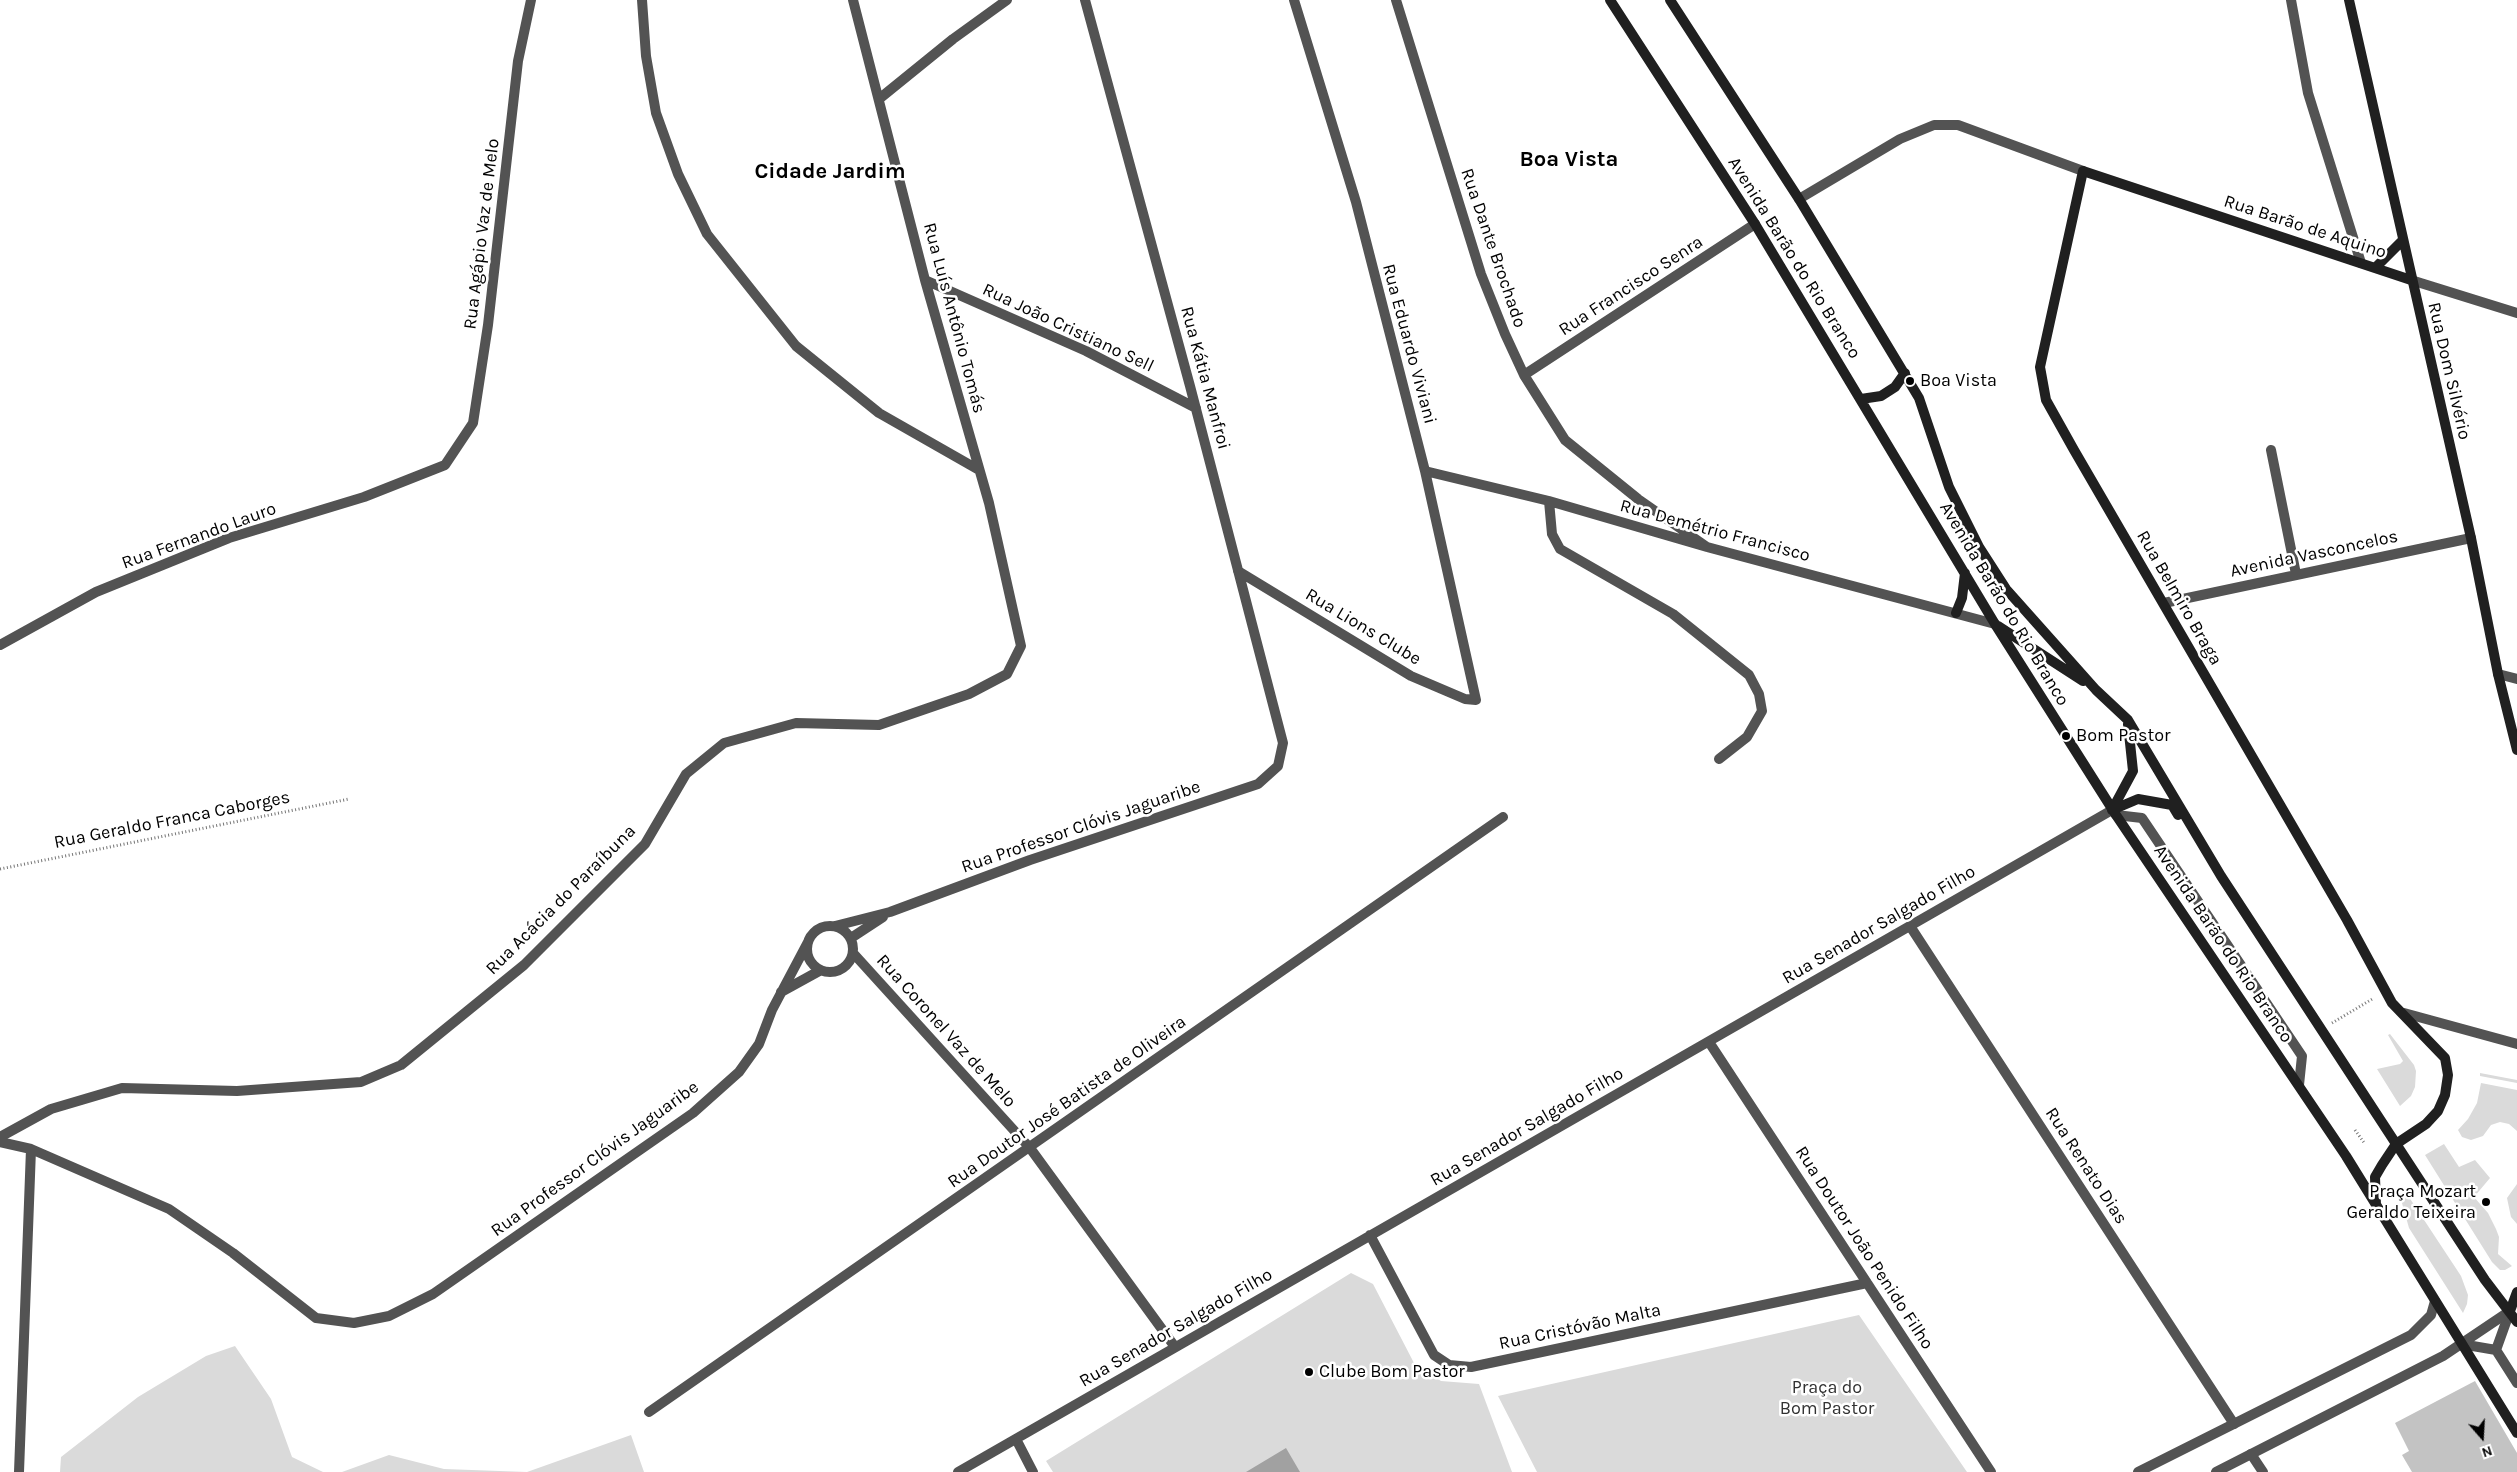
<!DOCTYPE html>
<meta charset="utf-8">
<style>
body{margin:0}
#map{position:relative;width:2517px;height:1472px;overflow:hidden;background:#fff;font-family:Karla,sans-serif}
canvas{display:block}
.north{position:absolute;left:2457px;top:1412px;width:50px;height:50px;-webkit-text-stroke:4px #fff;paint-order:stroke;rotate:161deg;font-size:14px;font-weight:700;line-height:20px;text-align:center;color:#000}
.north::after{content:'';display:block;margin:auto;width:18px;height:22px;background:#000;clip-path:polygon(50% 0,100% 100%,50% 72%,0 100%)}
</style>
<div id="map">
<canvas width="2517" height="1472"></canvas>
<div class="north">N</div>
</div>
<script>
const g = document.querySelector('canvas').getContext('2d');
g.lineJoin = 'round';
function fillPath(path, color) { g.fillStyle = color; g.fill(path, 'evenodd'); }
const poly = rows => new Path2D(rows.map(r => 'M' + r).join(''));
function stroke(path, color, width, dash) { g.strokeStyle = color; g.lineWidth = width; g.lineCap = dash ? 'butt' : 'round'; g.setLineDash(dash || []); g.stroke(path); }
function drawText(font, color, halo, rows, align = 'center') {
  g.font = font + ' Karla,sans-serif'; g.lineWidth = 5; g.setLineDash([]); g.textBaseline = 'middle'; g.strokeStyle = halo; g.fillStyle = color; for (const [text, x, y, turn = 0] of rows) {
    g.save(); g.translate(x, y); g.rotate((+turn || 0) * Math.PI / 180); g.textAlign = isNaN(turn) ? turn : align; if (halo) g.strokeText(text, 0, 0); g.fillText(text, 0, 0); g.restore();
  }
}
const green = poly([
 [2390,1034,2414,1065,2416,1071,2415,1087,2411,1096,2400,1106,2377,1069,2400,1064,2403,1061,2388,1035],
 [2480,1073,2517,1080,2517,1083,2480,1076],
 [2481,1083,2517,1090,2517,1131,2509,1124,2500,1122,2491,1125,2483,1136,2471,1140,2462,1137,2458,1130,2468,1119,2477,1103],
 [2444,1144,2459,1167,2475,1160,2490,1178,2474,1197,2488,1213,2496,1229,2499,1237,2498,1254,2512,1266,2505,1270,2500,1270,2492,1262,2425,1155],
 [2517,1184,2517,1224,2511,1217,2507,1198],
 [2403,1188,2461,1276,2468,1295,2467,1304,2463,1313,2409,1228,2400,1196],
 [1351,1273,1373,1284,1414,1363,1441,1381,1479,1384,1512,1472,1053,1472,1046,1461],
 [1859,1315,1967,1472,1537,1472,1498,1396],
 [235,1346,271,1399,292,1457,323,1472,60,1472,61,1457,138,1397,206,1356],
 [631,1435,644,1472,342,1472,389,1455,444,1469,527,1472]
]);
const water = poly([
 [1286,1448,1300,1472,1246,1472]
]);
const building = poly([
 [2475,1381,2517,1453,2517,1472,2412,1472,2402,1455,2409,1451,2395,1423]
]);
const path = poly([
 [0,869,349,799],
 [2332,1023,2374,998],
 [2355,1130,2365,1144]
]);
const service = poly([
 [2291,0,2308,93,2361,263],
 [2116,815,2142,818,2302,1056,2299,1085],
 [2461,1344,2496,1350,2517,1383],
 [2496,1350,2510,1311]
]);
const minor = poly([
 [642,0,646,56,656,113,678,174,707,234,796,346,879,413,979,470],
 [1396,0,1481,274,1505,334,1524,375,1565,440,1638,499,1707,547],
 [879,99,953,39,1007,0],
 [1799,199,1900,139,1934,125,1958,125,2083,171],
 [925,280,1086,351,1196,408],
 [2411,280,2517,313],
 [1524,375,1755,224],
 [2271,450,2296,574],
 [1425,471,1549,501,1707,547,1995,624],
 [1549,501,1552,534,1560,549,1673,614,1749,675,1759,694,1762,711,1747,737,1719,759],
 [1238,571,1411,676,1465,699,1476,700,1425,471,1356,202,1294,0],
 [2164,603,2471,538],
 [0,645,96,592,229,538,364,497,445,465,473,423,488,325,518,61,531,0],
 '807 949a23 23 0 1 1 46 0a23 23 0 1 1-46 0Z',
 [835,926,890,912,1030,860,1258,784,1278,766,1283,743,1190,386,1085,0],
 [1910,926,2234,1424],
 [851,938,883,917],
 [853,953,1030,1148,1175,1347],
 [781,992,821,970],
 [2404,1013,2517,1044],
 [1709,1042,1991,1472],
 [0,1137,51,1109,122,1088,237,1091,361,1082,401,1065,524,965,645,844,686,774,724,743,796,723,879,725,969,694,1007,674,1021,646,989,503,925,280,853,0],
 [0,1142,31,1149,169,1209,233,1253,316,1318,354,1323,389,1316,433,1294,693,1113,739,1072,759,1044,772,1010,808,942],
 [1370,1235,1434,1355,1449,1365,1471,1367,1867,1283],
 [649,1412,1503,817],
 [1016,1439,1033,1472],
 [2251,1454,2263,1472],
 [19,1472,31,1149],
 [958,1472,2112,810]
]);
const tertiary = poly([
 [2498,674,2517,679],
 [2138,1472,2411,1335,2431,1315,2435,1301],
 [2216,1472,2443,1356,2510,1311]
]);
const secondary = poly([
 [1610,0,1755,224,1995,624,2116,815,2346,1156,2517,1433],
 [1670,0,1799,199,1919,398,1949,487,1979,547,2006,589,2096,690,2128,720,2221,876,2485,1280,2517,1322],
 [2349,0,2471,538,2498,674,2517,750],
 [2375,268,2402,241],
 [1861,399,1881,396,1895,387,1905,373],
 [1956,613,1962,598,1965,573],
 [1998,626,2083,681],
 [2112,810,2138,799,2172,805,2178,815],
 [2112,810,2133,771,2128,724],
 [2376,1205,2375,1177,2382,1165,2396,1144,2426,1124,2438,1111,2445,1095,2448,1075,2445,1058,2392,1003,2347,920,2074,450,2046,400,2040,367,2083,171,2411,280],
 [2510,1311,2517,1292]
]);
const markers = [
 [1910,381,5,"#000"],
 [2066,736,5,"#000"],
 [2486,1202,5,"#000"],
 [1309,1372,5,"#000"]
];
const streetNames = [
 ["Rua Barão de Aquino",2305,227,18],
 ["Rua Agápio Vaz de Melo",482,234,-83],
 ["Rua Dante Brochado",1493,248,71],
 ["Avenida Barão do Rio Branco",1794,258,58],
 ["Rua Francisco Senra",1631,286,-33],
 ["Rua Luís Antônio Tomás",954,318,75],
 ["Rua João Cristiano Sell",1068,328,25],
 ["Rua Eduardo Viviani",1409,344,75],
 ["Rua Dom Silvério",2449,371,77],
 ["Rua Kátia Manfroi",1205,378,75],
 ["Rua Demétrio Francisco",1715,531,15],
 ["Rua Fernando Lauro",199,536,-20],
 ["Avenida Vasconcelos",2314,554,-12],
 ["Rua Belmiro Braga",2179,598,60],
 ["Avenida Barão do Rio Branco",2004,604,59],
 ["Rua Lions Clube",1363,627,31],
 ["Rua Geraldo Franca Caborges",172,820,-11],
 ["Rua Professor Clóvis Jaguaribe",1081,827,-19],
 ["Rua Acácia do Paraíbuna",561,900,-45],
 ["Rua Senador Salgado Filho",1879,925,-30],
 ["Avenida Barão do Rio Branco",2223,944,56],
 ["Rua Coronel Vaz de Melo",946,1031,48],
 ["Rua Doutor José Batista de Oliveira",1067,1102,-35],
 ["Rua Senador Salgado Filho",1527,1127,-30],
 ["Rua Professor Clóvis Jaguaribe",595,1159,-36],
 ["Rua Renato Dias",2086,1166,57],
 ["Rua Doutor João Penido Filho",1864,1248,57],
 ["Rua Cristóvão Malta",1580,1327,-12],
 ["Rua Senador Salgado Filho",1176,1328,-30]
];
const poiNames = [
 ["Boa Vista",1920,381],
 ["Bom Pastor",2076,736],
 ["Praça Mozart",2476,1192,"right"],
 ["Geraldo Teixeira",2476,1213,"right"],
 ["Clube Bom Pastor",1319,1372]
];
const parkNames = [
 ["Praça do",1827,1388],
 ["Bom Pastor",1827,1409]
];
const districtNames = [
 ["Boa Vista",1569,160],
 ["Cidade Jardim",830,172]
];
fillPath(green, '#dadada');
fillPath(water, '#a1a1a1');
fillPath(building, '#c3c3c3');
stroke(path, '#757575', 3, [1, 2.5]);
stroke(service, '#535353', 10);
stroke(minor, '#535353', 10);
stroke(tertiary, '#535353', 10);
stroke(secondary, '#202020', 10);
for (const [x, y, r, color] of markers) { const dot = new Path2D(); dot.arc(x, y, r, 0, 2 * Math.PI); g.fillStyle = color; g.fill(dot); stroke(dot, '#fff', 2); }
drawText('18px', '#000', '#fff', streetNames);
drawText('18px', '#000', '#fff', poiNames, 'left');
drawText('18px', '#313131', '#fff', parkNames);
drawText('bold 22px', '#000', '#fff', districtNames);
</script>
